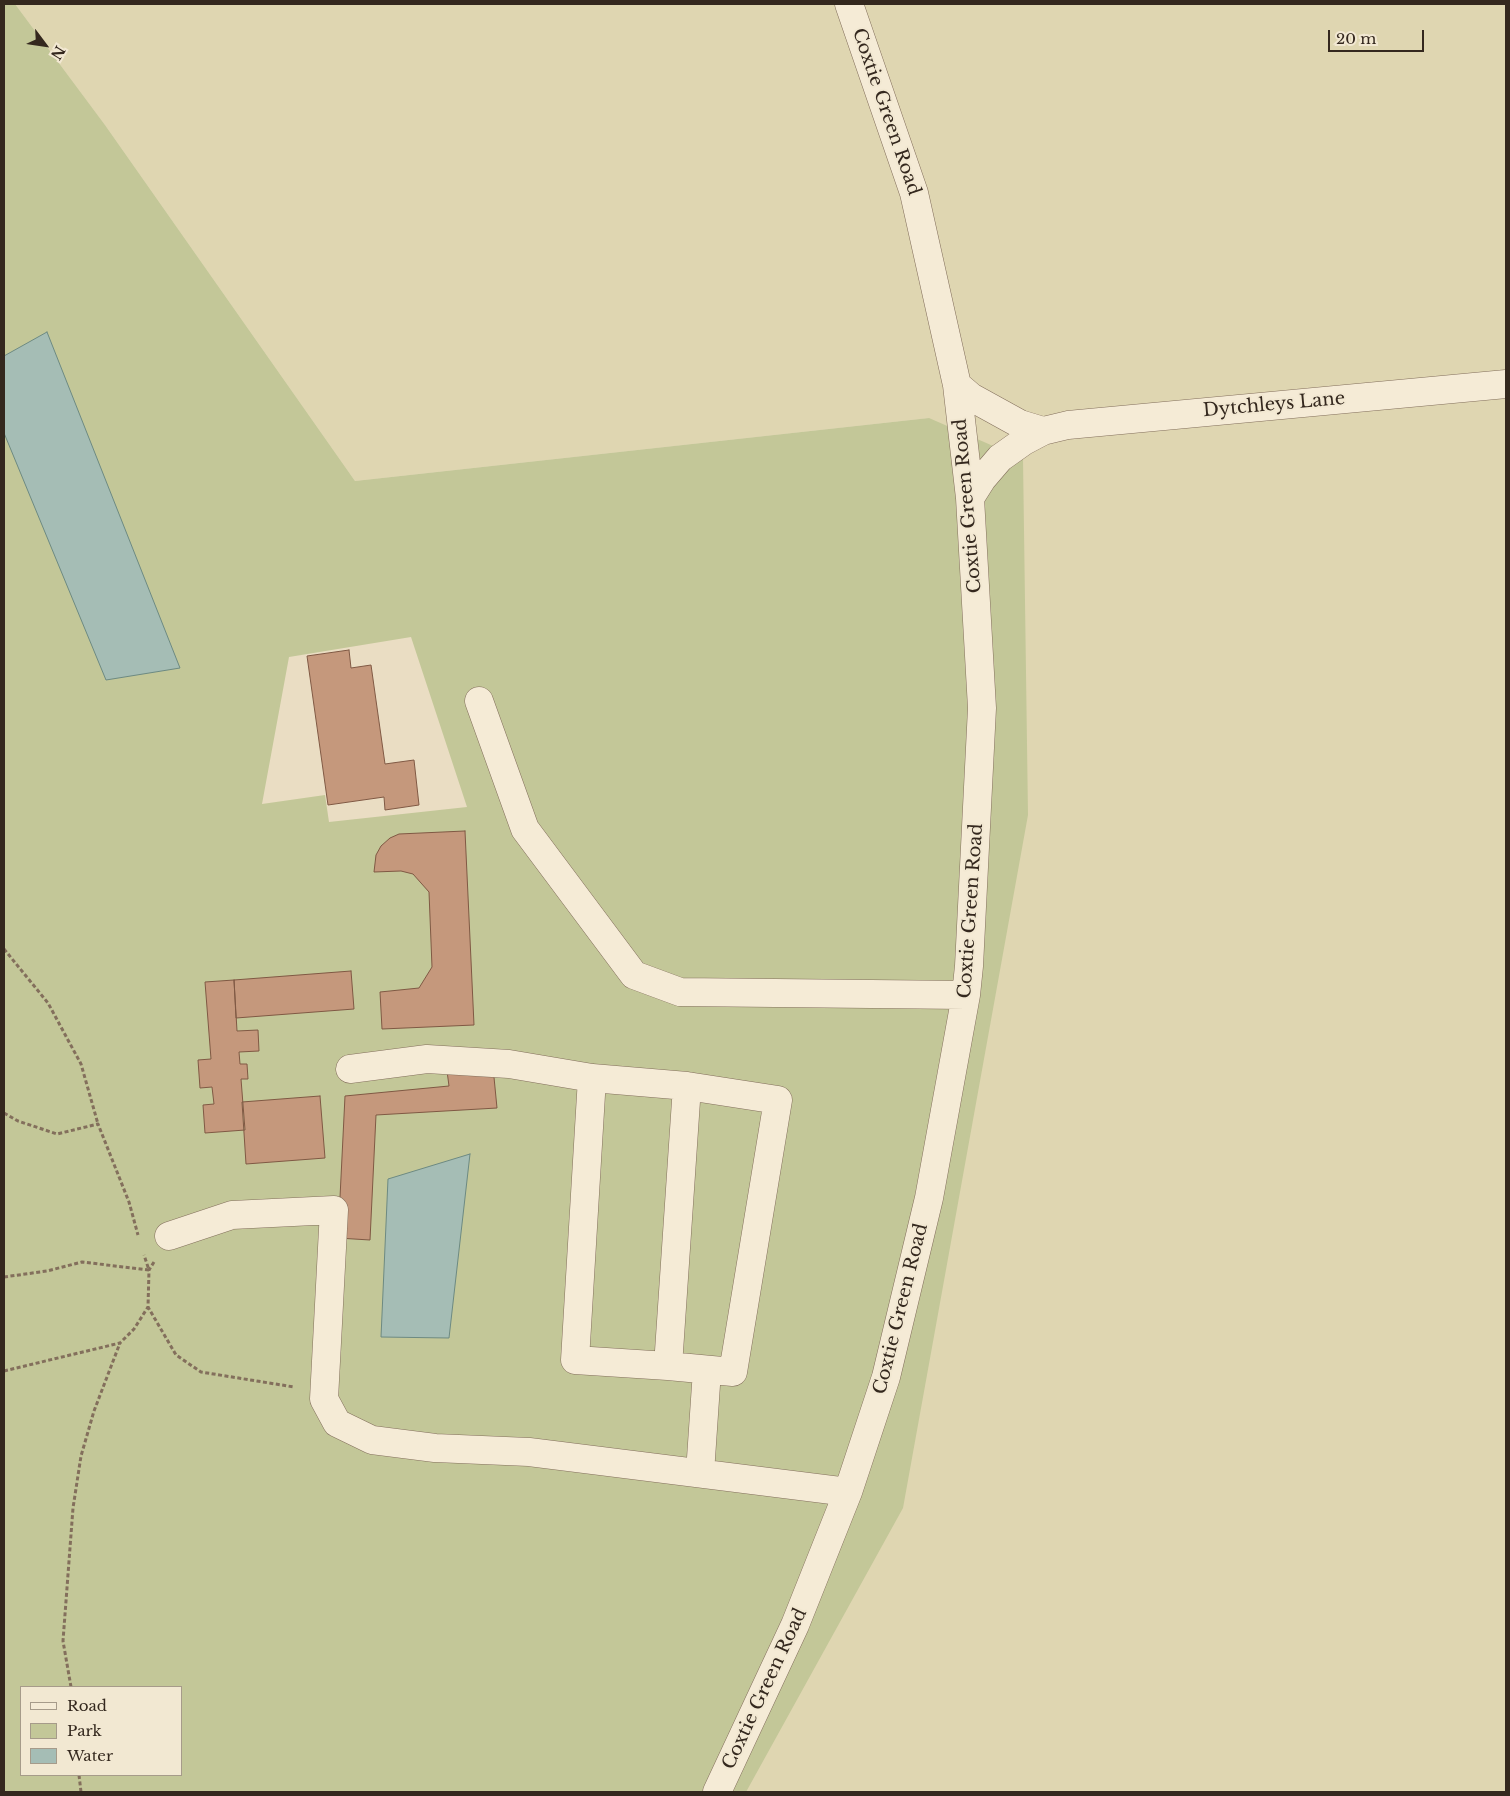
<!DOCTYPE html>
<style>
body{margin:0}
#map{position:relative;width:1510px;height:1796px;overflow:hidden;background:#eaddc3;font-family:"Libre Baskerville",serif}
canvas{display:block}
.frame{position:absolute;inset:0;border:5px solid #34281e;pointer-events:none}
.legend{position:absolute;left:20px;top:1686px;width:162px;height:90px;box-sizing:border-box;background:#f2e8d2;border:1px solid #a69b8a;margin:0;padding:6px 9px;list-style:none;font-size:15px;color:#34281e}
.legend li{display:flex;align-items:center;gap:10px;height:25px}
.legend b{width:25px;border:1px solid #a69b8a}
.north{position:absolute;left:20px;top:20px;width:50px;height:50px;-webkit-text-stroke:4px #f2e8d2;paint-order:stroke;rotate:121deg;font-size:14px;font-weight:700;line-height:20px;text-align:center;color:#34281e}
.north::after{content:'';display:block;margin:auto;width:18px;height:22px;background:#34281e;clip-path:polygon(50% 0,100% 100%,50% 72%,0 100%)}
.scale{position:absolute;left:1328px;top:30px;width:96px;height:22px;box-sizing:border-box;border:2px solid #34281e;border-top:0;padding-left:6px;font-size:15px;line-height:18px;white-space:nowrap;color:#34281e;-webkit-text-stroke:4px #f2e8d2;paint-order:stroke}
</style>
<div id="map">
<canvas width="1510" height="1796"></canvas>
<div class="frame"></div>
<ul class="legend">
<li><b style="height:6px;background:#f5ebd6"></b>Road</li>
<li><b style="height:14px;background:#c3c798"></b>Park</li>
<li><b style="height:14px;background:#a5bdb5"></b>Water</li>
</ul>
<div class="north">N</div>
<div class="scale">20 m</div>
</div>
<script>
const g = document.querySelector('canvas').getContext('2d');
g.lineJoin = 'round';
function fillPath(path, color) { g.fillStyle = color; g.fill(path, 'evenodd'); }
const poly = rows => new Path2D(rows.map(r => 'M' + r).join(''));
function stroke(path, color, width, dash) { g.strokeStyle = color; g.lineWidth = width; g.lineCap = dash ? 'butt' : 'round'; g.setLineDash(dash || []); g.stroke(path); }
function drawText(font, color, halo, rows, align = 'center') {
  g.font = font + ' "Libre Baskerville",serif'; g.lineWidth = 4; g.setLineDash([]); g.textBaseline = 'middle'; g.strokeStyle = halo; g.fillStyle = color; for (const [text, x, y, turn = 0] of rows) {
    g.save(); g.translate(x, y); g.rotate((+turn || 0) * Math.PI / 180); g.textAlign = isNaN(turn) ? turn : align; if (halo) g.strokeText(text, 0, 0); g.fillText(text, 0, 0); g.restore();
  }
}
const farmland = poly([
 [15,4,1506,4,1506,1792,672,1792,929,418,355,481,105,125]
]);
const green = poly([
 [4,4,15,4,105,125,355,481,929,418,1023,459,1028,815,903,1508,746,1792,4,1792],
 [411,637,467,807,329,822,325,795,262,804,289,657],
 [21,1687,181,1687,181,1775,21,1775]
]);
const water = poly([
 [47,332,180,668,106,680,4,433,4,356,47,332],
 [470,1154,449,1338,381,1337,388,1179,470,1154]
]);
const building = poly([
 [349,650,351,668,371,665,385,764,414,760,419,805,385,810,384,797,328,805,307,656,349,650],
 [465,831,474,1025,382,1029,380,992,419,988,432,967,429,892,413,874,401,871,374,872,376,855,381,846,390,838,399,834,465,831],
 [351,971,354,1009,236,1018,234,980,351,971],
 [234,980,237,1031,258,1030,259,1051,239,1052,240,1064,247,1064,248,1079,241,1079,245,1130,205,1133,203,1105,214,1104,212,1087,200,1088,198,1060,211,1059,205,982,234,980],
 [493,1067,497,1108,376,1115,370,1240,338,1238,345,1096,449,1086,447,1071,493,1067],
 [320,1096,325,1158,246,1164,242,1102,320,1096]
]);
const path = poly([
 [4,949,48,1003,81,1064,98,1124],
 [4,1113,18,1121,57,1134,98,1124,129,1202,138,1235],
 [154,1262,149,1270,148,1307,176,1355,201,1372,294,1387],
 [4,1277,47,1271,82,1262,149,1270,144,1255],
 [4,1371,120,1343,134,1329,148,1307],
 [71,1687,63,1641,73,1508,81,1456,94,1411,120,1343],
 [79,1775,81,1792]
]);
const minor = poly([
 [957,385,971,397,1020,424,1043,431],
 [970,498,982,479,1000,458,1024,441,1043,431,1068,425,1506,384],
 [479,701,525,829,634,975,680,992,966,995],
 [350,1069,427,1059,509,1064,592,1078,687,1086,778,1100,733,1372,668,1366,687,1086],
 [592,1078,575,1360,668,1366],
 [169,1236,232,1215,334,1210,324,1399,337,1423,372,1440,435,1448,529,1452,848,1492],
 [700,1473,707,1370],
 [717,1792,795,1625,848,1492,886,1377,929,1198,966,995,969,966,982,708,970,498,957,385,914,193,849,4]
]);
const streetNames = [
 ["Coxtie Green Road",886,112,71],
 ["Dytchleys Lane",1274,405,-5],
 ["Coxtie Green Road",968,506,-95],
 ["Coxtie Green Road",971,911,-86],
 ["Coxtie Green Road",901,1309,-76],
 ["Coxtie Green Road",765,1689,-65]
];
fillPath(farmland, '#dfd6b1');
fillPath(green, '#c3c798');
fillPath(water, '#a5bdb5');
stroke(water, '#6d8a82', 1);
fillPath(building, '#c5987c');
stroke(building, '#805944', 1);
stroke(minor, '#836f5c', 29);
stroke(path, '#836f5c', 3, [4, 2.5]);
stroke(minor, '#f5ebd6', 28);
drawText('18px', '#34281e', '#f2e8d2', streetNames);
</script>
